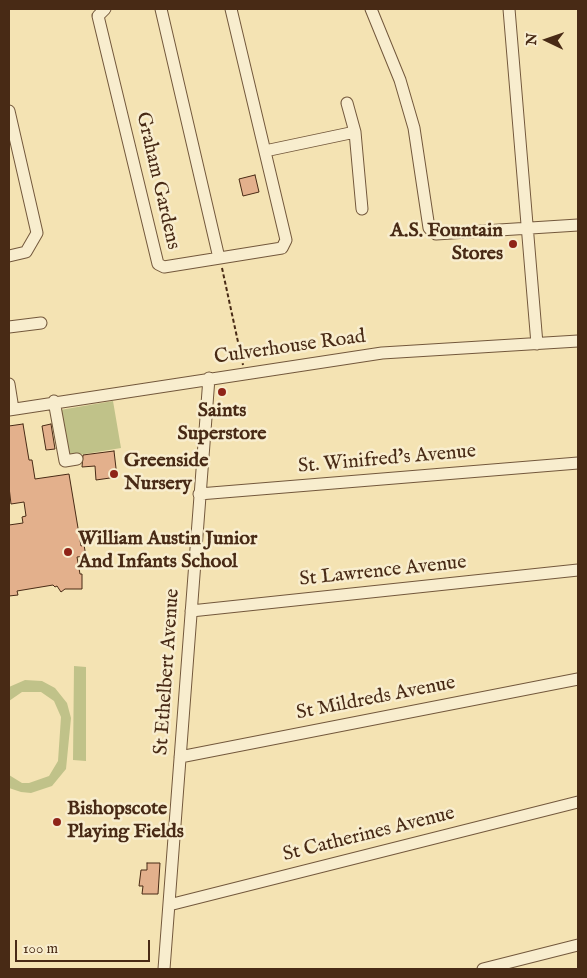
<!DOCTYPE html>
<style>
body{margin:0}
#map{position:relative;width:587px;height:978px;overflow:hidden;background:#f4e3b3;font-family:"IM FELL English",serif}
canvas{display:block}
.frame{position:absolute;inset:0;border:10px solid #482a15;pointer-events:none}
.north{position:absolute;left:522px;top:15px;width:50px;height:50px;-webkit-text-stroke:4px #f8edce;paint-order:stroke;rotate:273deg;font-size:14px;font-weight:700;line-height:20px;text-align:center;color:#482a15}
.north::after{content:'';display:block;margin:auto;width:18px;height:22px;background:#482a15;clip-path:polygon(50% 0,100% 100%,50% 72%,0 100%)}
.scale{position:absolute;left:15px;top:940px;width:135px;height:22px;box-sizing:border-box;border:2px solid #482a15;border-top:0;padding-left:6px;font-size:15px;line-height:18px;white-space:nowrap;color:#482a15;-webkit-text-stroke:4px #f8edce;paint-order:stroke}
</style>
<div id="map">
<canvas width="587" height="978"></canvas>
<div class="frame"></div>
<div class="north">N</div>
<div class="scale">100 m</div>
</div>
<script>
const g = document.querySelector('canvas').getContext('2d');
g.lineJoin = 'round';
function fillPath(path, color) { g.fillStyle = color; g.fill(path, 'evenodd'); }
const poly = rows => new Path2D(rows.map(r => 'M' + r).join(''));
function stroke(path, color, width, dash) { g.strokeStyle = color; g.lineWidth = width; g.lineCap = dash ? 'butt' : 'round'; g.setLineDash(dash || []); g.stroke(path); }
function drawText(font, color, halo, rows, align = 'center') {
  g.font = font + ' "IM FELL English",serif'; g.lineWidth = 5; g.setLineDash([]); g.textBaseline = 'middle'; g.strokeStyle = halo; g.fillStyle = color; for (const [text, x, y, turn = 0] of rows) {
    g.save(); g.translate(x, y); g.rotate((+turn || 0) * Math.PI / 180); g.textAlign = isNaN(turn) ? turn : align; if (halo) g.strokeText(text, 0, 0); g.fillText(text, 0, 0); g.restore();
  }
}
const green = poly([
 [113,401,121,448,67,457,60,410],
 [74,666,86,667,86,761,73,760],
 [25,680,42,681,55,688,67,703,71,718,66,769,52,786,31,793,21,792,9,788,9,775,22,783,29,783,49,776,58,761,61,717,54,701,41,692,22,692,9,701,9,687]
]);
const building = poly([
 [255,175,259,192,243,196,239,179,255,175],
 [23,424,29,460,32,460,35,479,69,474,81,546,84,545,86,556,77,557,80,574,82,574,82,589,65,589,61,592,57,586,55,587,53,585,17,591,18,595,9,596,9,525,23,523,22,517,26,516,24,502,11,504,9,487,9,426,23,424],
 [51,424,55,449,46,450,42,426,51,424],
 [114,451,117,477,96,480,95,466,82,467,83,455,114,451],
 [147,863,160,863,158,894,142,894,143,886,139,886,141,870,147,870,147,863]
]);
const path = poly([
 [222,268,243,365]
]);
const minor = poly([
 [105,9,98,16,158,264,164,267,282,248,286,240,231,9],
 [161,9,219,258],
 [371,9,400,80,414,128,429,228,436,234,578,225],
 [509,9,537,344],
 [347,103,355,132,362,209],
 [9,111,37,233,26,252,9,256],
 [265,151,355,132],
 [9,327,41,323],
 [9,384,13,409],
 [54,401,65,461,77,459],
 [9,410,382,353,578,341],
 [199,494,578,463],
 [191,611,578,570],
 [180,757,578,679],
 [169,905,578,802],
 [164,969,209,378],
 [483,969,578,945]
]);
const markers = [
 [513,244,5,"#8f2418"],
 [222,392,5,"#8f2418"],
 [114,474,5,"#8f2418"],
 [68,552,5,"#8f2418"],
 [57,822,5,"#8f2418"]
];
const streetNames = [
 ["Graham Gardens",157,181,77],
 ["Culverhouse Road",290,348,-8],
 ["St. Winifred's Avenue",387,460,-5],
 ["St Lawrence Avenue",383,572,-6],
 ["St Ethelbert Avenue",168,672,-86],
 ["St Mildreds Avenue",376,699,-11],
 ["St Catherines Avenue",369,835,-14]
];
const poiNames = [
 ["A.S. Fountain",503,232,"right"],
 ["Stores",503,255,"right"],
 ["Saints",222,412,"center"],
 ["Superstore",222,435,"center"],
 ["Greenside",124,462],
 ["Nursery",124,485],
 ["William Austin Junior",78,540],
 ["And Infants School",78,563],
 ["Bishopscote",67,810],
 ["Playing Fields",67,833]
];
fillPath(green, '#c0c289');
fillPath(building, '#e3b08c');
stroke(building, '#482a15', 1);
stroke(minor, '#73583c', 13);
stroke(path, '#482a15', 2, [4, 2.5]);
stroke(minor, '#f8edce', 11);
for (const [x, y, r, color] of markers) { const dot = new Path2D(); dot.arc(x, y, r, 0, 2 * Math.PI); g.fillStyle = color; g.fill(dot); stroke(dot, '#f8edce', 2); }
drawText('20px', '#482a15', '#f8edce', streetNames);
drawText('bold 20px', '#482a15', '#f8edce', poiNames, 'left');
</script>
